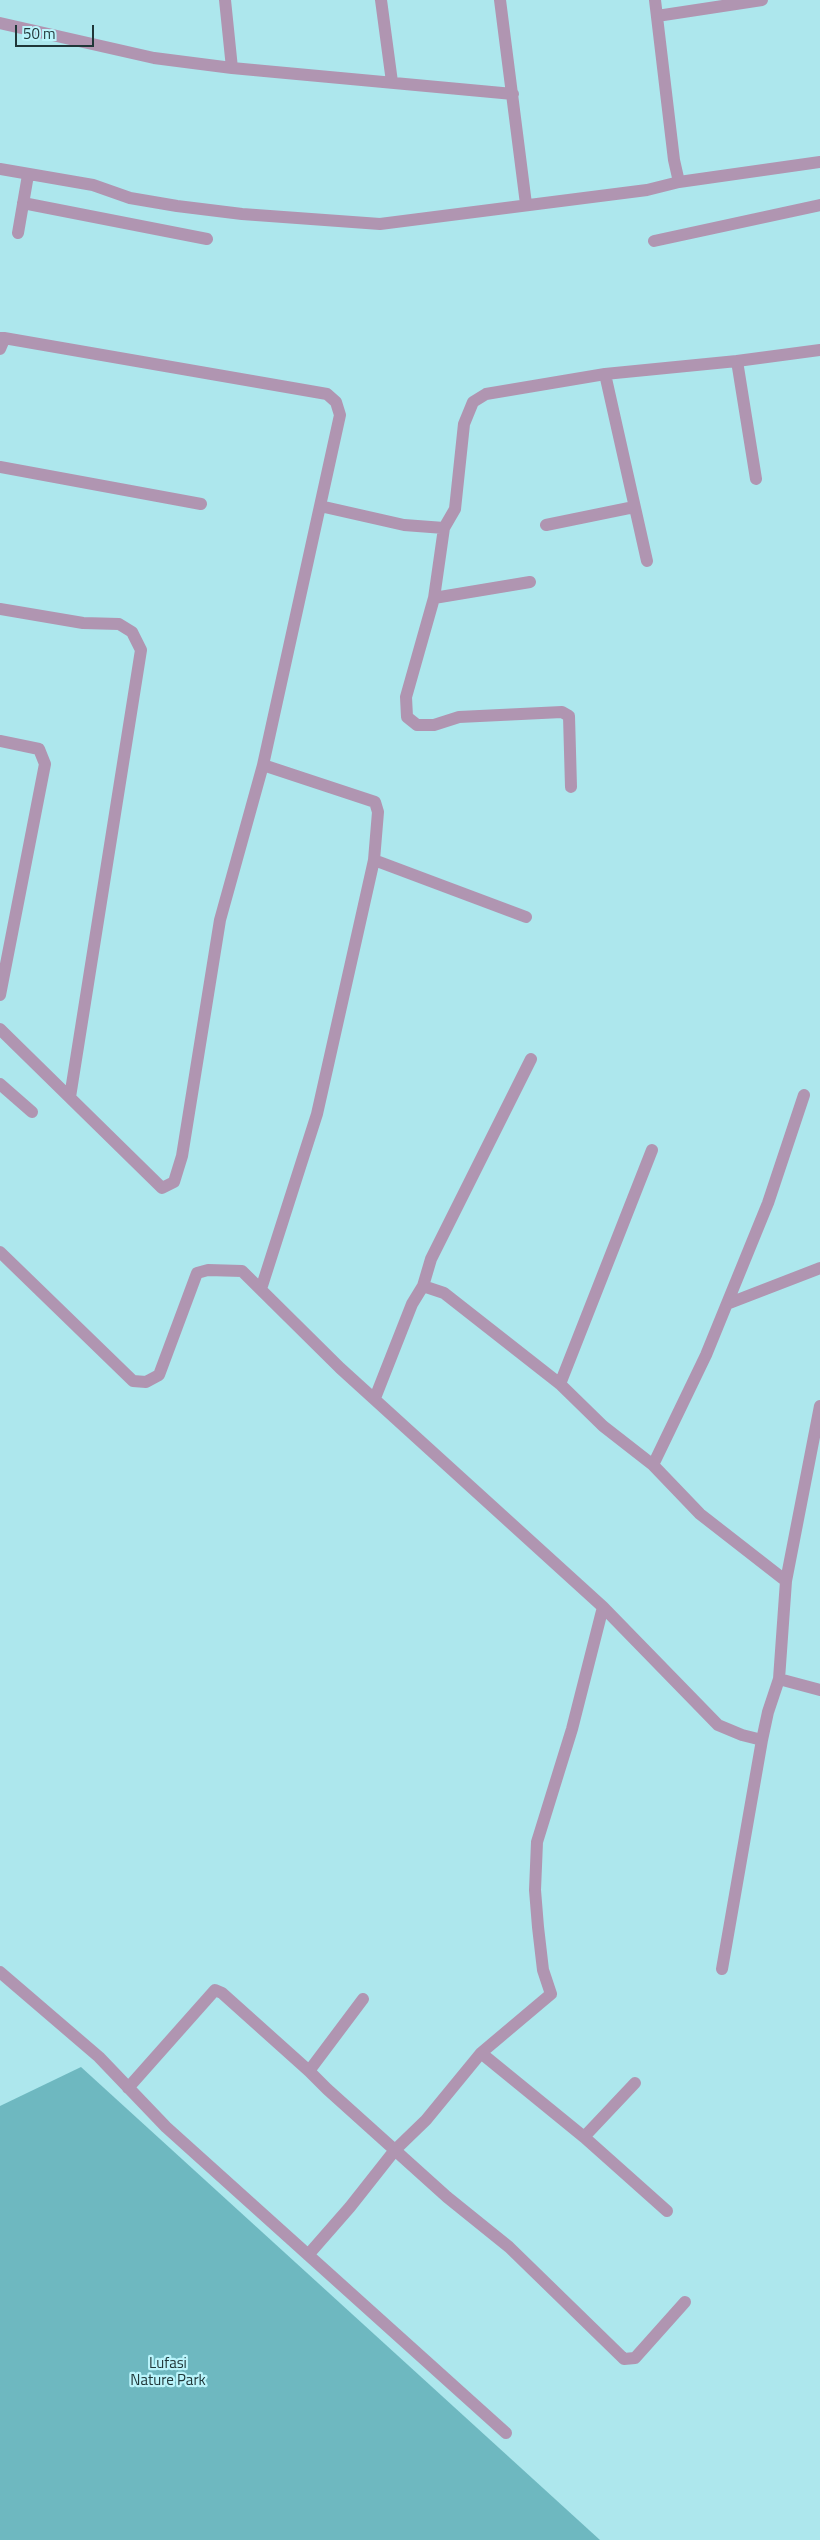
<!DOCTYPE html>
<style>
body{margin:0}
#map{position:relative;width:820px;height:2540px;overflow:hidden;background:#ade7ed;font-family:"Titillium Web",sans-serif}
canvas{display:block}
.scale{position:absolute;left:15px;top:25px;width:79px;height:22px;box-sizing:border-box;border:2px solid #1f3638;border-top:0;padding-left:6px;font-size:15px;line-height:18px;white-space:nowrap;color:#1f3638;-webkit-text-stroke:4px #baf4fb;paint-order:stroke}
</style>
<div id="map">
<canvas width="820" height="2540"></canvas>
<div class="scale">50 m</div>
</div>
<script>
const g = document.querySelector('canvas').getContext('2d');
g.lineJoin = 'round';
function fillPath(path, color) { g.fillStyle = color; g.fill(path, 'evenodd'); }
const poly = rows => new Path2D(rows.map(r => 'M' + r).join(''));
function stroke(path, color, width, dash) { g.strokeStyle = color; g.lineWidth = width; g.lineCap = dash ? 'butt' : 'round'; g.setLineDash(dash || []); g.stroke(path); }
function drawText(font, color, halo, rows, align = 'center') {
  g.font = font + ' "Titillium Web",sans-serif'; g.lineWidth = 4.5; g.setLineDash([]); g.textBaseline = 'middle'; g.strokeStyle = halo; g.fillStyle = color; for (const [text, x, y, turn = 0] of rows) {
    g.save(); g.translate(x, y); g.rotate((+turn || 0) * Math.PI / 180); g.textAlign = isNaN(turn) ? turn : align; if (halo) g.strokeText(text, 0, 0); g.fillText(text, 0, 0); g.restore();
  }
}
const green = poly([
 [81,2067,600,2540,0,2540,0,2106]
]);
const minor = poly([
 [225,0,232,68],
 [381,0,392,82],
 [500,0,526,204],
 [655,0,674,160,679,182],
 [657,16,762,0],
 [0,23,154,58,232,68,513,94],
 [0,169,93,185,130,198,177,206,242,214,380,224,647,190,679,182,820,162],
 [23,203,207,239],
 [18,233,28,175],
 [654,241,820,205],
 [0,349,3,342,0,338,4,338,327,394,336,402,340,415,263,765,220,920,182,1156,174,1182,162,1188,0,1029],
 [737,361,756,479],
 [605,374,647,561],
 [0,467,201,504],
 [320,506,404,525,444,528],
 [546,525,634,507],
 [434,598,530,582],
 [0,609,83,623,119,624,132,632,141,650,70,1097],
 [0,741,39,749,45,764,0,995],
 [571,787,569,716,562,712,459,717,434,725,417,725,407,717,406,697,434,598,444,528,455,509,464,424,473,402,486,394,605,374,737,361,820,350],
 [374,860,526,917],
 [0,1084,32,1112],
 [0,1252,133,1381,146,1382,159,1375,197,1273,208,1270,242,1271,340,1368,603,1607,718,1725,742,1735,762,1740],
 [423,1286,444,1293,560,1384,603,1426,653,1465,700,1514,786,1581],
 [261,1289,317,1114,374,860,378,812,375,802,263,765],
 [727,1304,820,1268],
 [560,1384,652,1150],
 [375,1398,412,1304,423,1286,431,1259,531,1059],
 [653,1465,706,1355,768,1203,804,1095],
 [779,1679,820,1690],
 [722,1969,762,1740,768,1712,779,1679,786,1581,820,1406],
 [0,1972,99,2057,166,2127,506,2433],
 [363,1999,309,2071,327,2089,447,2197,509,2247,624,2359,635,2358,685,2302],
 [481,2053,584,2137,667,2211],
 [128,2088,215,1990,222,1993,309,2071],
 [584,2137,635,2083],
 [308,2255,350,2207,395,2150,426,2120,481,2053,551,1994,543,1970,538,1927,535,1890,537,1842,572,1729,603,1607]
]);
const parkNames = [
 ["Lufasi",168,2364],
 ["Nature Park",168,2381]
];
fillPath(green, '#6eb8c0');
stroke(minor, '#b095b1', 12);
drawText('15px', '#21383a', '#baf4fb', parkNames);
</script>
